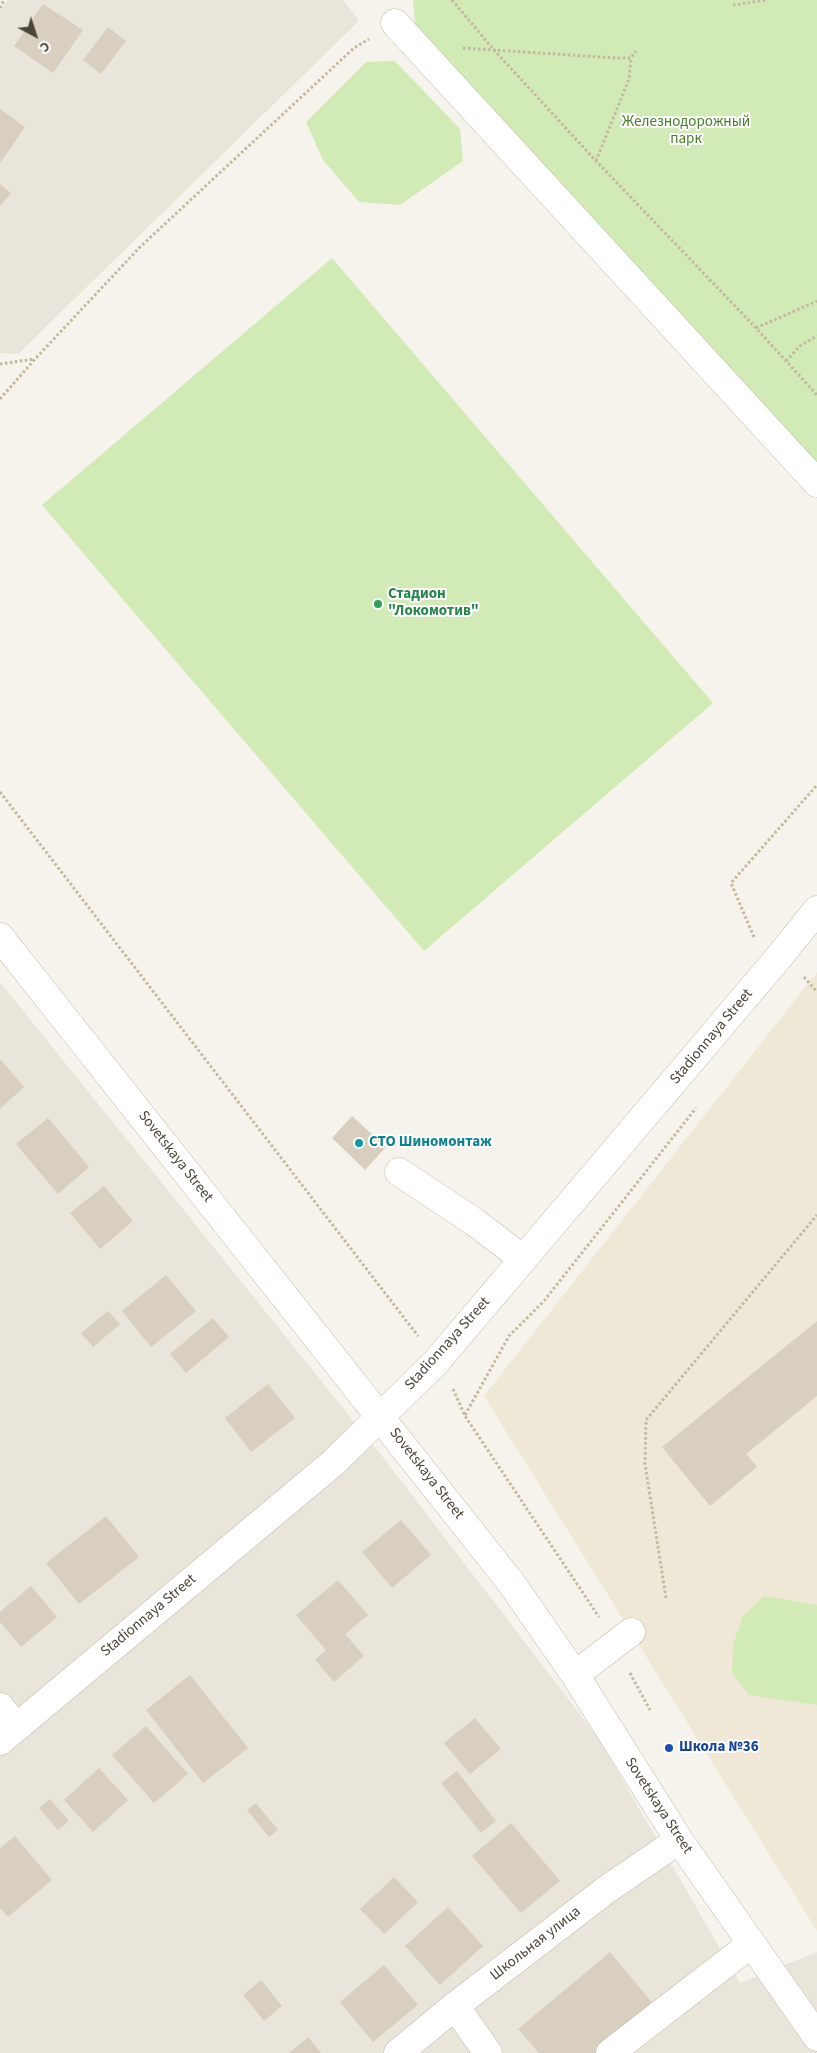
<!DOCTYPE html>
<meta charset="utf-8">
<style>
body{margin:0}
#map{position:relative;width:817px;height:2053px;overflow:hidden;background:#f6f3ec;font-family:"Source Sans 3",sans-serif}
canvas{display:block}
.north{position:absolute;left:10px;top:10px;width:50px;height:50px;-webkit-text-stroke:4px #fff;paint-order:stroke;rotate:140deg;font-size:14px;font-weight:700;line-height:20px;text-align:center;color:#4b4439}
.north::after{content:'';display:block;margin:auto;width:18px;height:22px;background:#4b4439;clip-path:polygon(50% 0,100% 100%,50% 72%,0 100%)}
</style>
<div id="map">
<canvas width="817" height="2053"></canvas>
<div class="north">С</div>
</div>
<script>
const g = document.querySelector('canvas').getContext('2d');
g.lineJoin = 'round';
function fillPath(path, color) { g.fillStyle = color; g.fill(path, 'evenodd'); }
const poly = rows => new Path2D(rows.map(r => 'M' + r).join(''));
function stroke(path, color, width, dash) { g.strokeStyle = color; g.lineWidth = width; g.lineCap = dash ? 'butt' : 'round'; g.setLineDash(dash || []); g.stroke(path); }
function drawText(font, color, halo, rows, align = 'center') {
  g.font = font + ' "Source Sans 3",sans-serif'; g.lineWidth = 4; g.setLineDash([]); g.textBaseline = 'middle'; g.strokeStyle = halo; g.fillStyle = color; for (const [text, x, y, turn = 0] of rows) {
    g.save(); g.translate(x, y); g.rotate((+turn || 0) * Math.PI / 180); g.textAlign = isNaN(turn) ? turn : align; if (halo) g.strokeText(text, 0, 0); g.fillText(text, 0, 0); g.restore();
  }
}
const residential = poly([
 [8,0,343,0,359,21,18,354,0,353,0,11],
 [0,982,385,1460,599,1739,740,1983,817,1952,817,2053,0,2053]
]);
const education = poly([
 [817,972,817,1931,484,1396]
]);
const green = poly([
 [413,0,817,0,817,465,416,33],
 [395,61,460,129,463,161,400,205,359,202,323,160,306,122,366,62],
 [332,258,713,703,424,951,42,505],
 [764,1596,817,1605,817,1705,749,1695,732,1673,733,1644,743,1616]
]);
const building = poly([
 [43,4,83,30,53,73,14,46],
 [108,27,126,41,101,74,83,60],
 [0,109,25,127,0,163],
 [0,184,11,193,0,206],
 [0,1059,24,1087,0,1109],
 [352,1116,386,1147,365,1170,332,1138],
 [48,1118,89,1167,58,1194,16,1144],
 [104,1186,133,1221,100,1249,70,1213],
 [166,1275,196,1311,151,1347,122,1311],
 [108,1311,120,1324,93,1347,81,1333],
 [213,1318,229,1337,186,1373,170,1354],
 [817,1321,817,1396,746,1454,757,1467,710,1506,662,1447],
 [268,1384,295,1418,251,1452,225,1418],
 [106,1516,139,1557,79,1604,46,1563],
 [401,1520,431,1555,392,1588,362,1552],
 [338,1580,368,1615,345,1634,364,1656,334,1682,315,1660,326,1650,296,1615],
 [31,1586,57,1617,21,1647,0,1622,0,1612],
 [190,1675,248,1748,203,1783,146,1710],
 [475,1718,501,1749,470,1774,444,1743],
 [146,1726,188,1774,154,1803,112,1755],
 [99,1768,128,1800,93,1832,64,1800],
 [457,1771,496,1821,481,1833,441,1783],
 [50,1799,69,1821,58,1830,39,1808],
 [256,1803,278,1830,269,1837,247,1810],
 [511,1823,560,1881,521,1913,472,1856],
 [15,1836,52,1880,8,1917,0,1908,0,1848],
 [394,1877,418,1902,384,1934,360,1909],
 [448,1907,483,1946,440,1985,405,1946],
 [610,1952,654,2005,597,2053,539,2053,518,2029],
 [384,1965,418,2005,373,2042,340,2002],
 [261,1980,282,2006,264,2021,243,1995],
 [308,2037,321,2053,289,2053]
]);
const path = poly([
 [452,0,494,50,596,161,756,328,817,395],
 [733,5,766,0],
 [0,8,4,0],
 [463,48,616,58,631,58,636,51],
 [596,161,629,79,631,58],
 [756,328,817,301],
 [786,361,801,345,817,336],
 [0,364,34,359],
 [0,399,35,359,140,247,354,48,369,39],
 [0,792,418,1336],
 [754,937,731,883,817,785],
 [804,977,817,992],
 [453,1389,465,1416,599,1617],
 [465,1415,509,1336,544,1301,696,1108],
 [666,1598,645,1464,646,1420,817,1215],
 [630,1673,650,1710]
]);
const minor = poly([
 [395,23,817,483],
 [0,937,512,1584,575,1675,679,1840,817,2037],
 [399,1172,476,1223,523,1259],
 [575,1675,631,1632],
 [0,1707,16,1727],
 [0,1741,333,1463,436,1362,779,957,817,910],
 [455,2006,488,2053],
 [398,2053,455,2006,606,1890,679,1840],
 [610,2053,751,1944]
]);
const markers = [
 [378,604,5,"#2e9e5b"],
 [359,1143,5,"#0f9aa8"],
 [669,1748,5,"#1a4fb4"]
];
const parkNames = [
 ["Железнодорожный",686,123],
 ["парк",686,140]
];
const leisureNames = [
 ["Стадион",388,595],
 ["\"Локомотив\"",388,612]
];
const streetNames = [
 ["Stadionnaya Street",712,1037,-50],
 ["Sovetskaya Street",175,1157,52],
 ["Stadionnaya Street",448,1344,-48],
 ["Sovetskaya Street",426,1474,52],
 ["Stadionnaya Street",149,1616,-40],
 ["Sovetskaya Street",658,1806,57],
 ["Школьная улица",536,1944,-38]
];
const cultureNames = [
 ["СТО Шиномонтаж",369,1143]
];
const transitNames = [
 ["Школа №36",679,1748]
];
fillPath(residential, '#eae5da');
fillPath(education, '#efe8d6');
fillPath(green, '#d2eab5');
fillPath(building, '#d8cfc1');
stroke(minor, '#c2bbae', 29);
stroke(path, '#c4b79f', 3, [2.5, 2.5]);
stroke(minor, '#fff', 28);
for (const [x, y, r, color] of markers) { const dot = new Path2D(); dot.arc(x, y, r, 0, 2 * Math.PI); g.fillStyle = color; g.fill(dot); stroke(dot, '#fff', 2); }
drawText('15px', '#4a7f2a', '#fff', parkNames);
drawText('bold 15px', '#27864d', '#fff', leisureNames, 'left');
drawText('15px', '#4b4439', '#fff', streetNames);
drawText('bold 15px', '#0d838f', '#fff', cultureNames, 'left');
drawText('bold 15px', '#164399', '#fff', transitNames, 'left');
</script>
